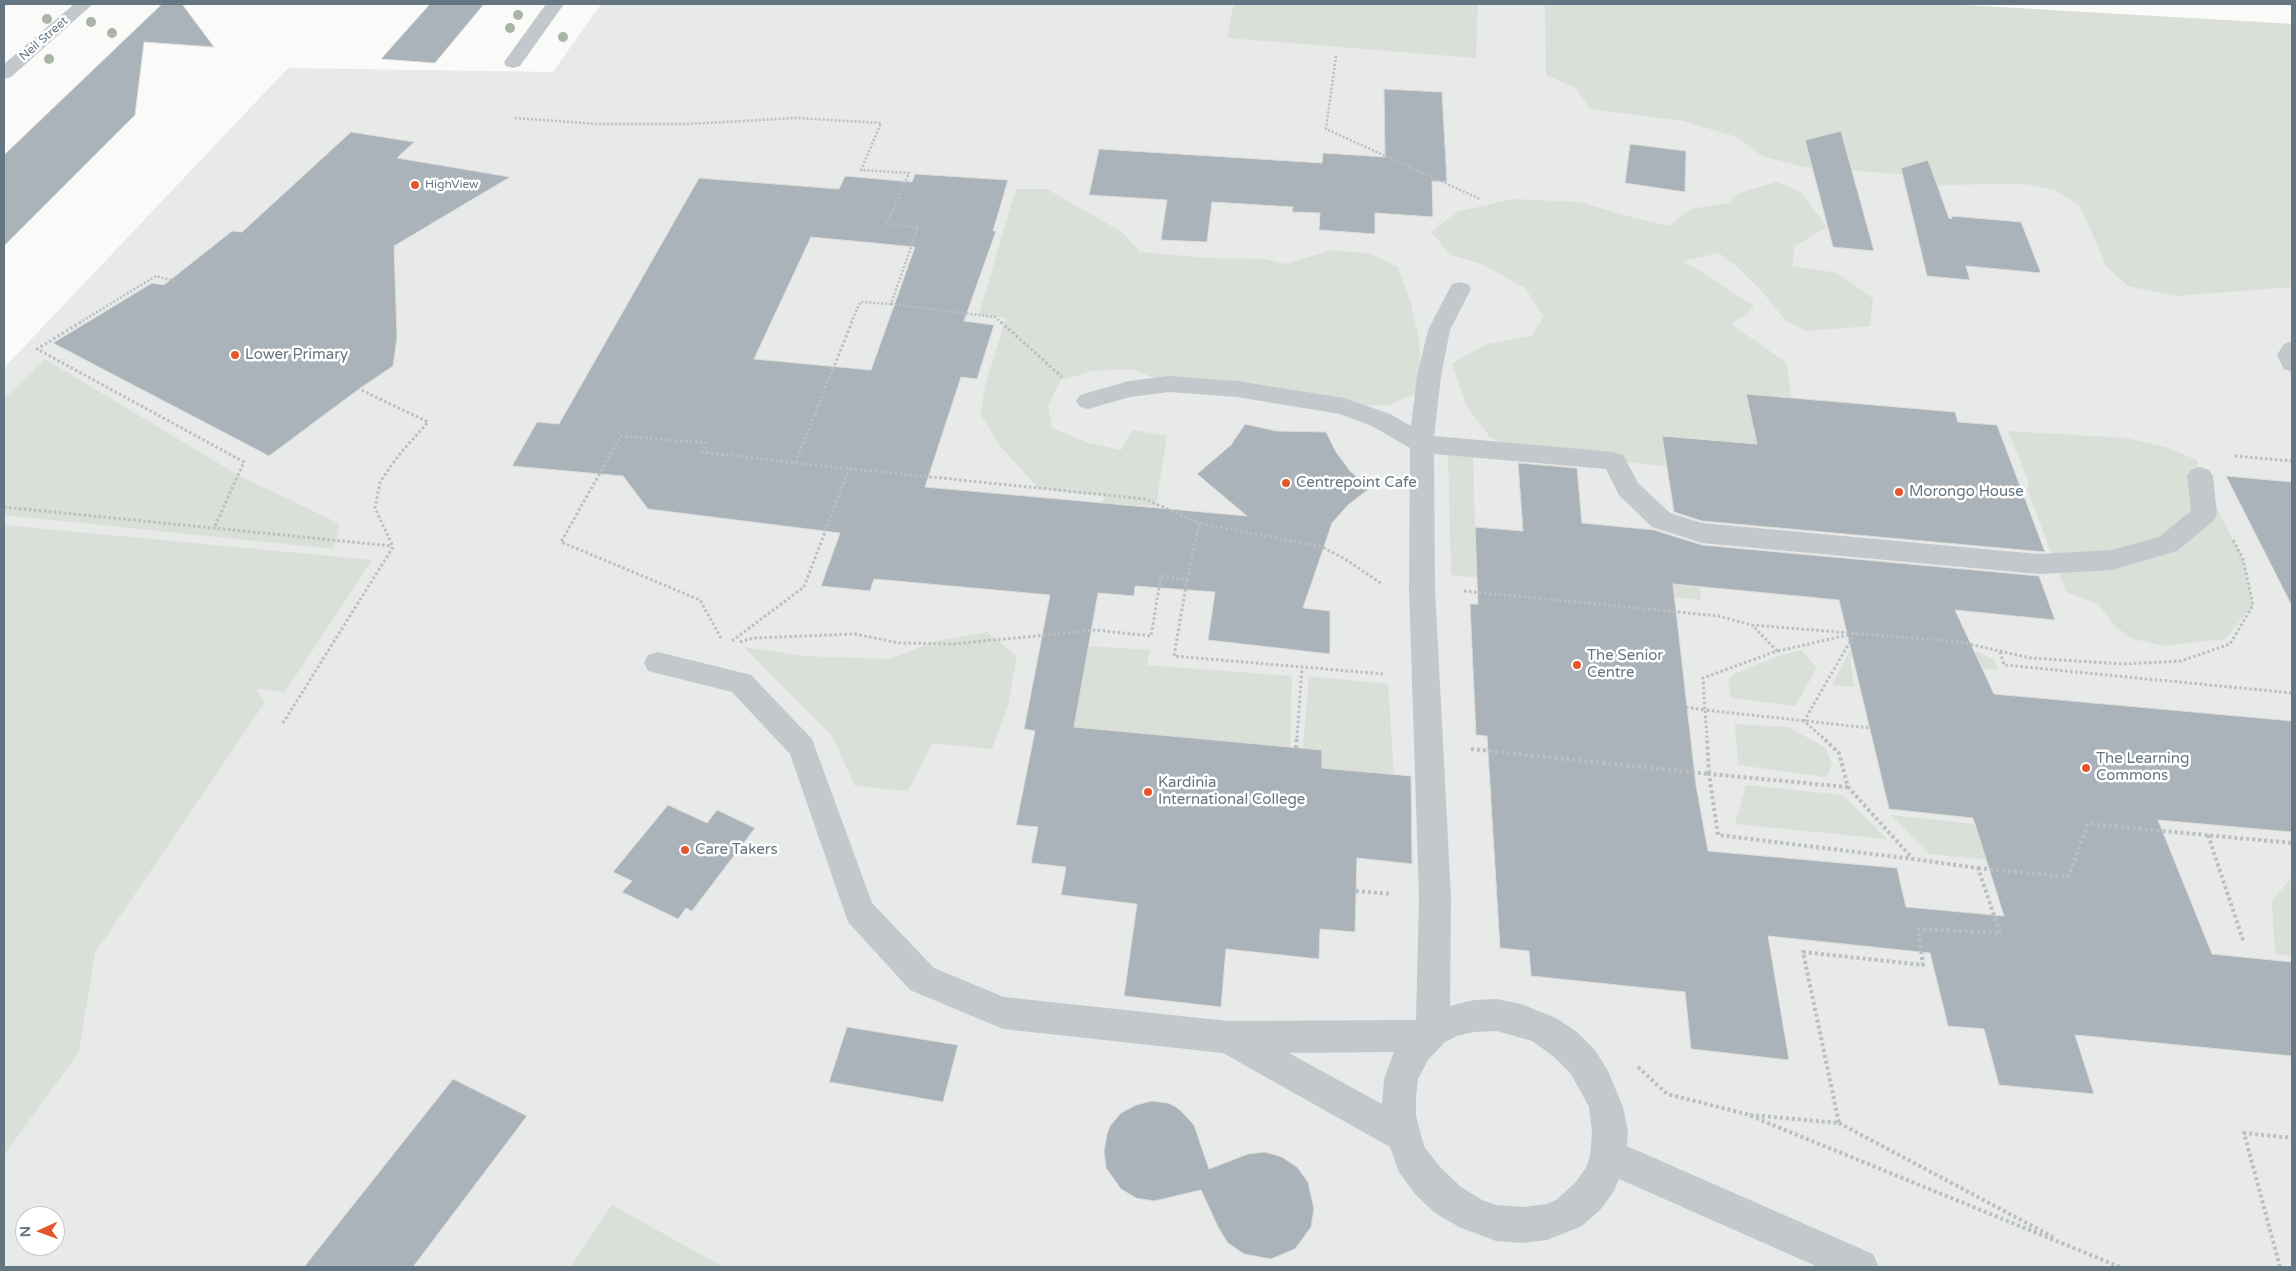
<!DOCTYPE html>
<style>
body{margin:0}
#map{position:relative;width:2296px;height:1271px;overflow:hidden;background:#fafaf8;font-family:"Varela Round",sans-serif}
canvas{display:block}
.frame{position:absolute;inset:0;border:5px solid #657683;pointer-events:none}
.north{position:absolute;left:15px;top:1206px;width:50px;height:50px;box-sizing:border-box;background:#fff;border:1px solid #c1c8cd;border-radius:50%;rotate:268deg;font-size:14px;font-weight:700;line-height:20px;text-align:center;color:#657683}
.north::after{content:'';display:block;margin:auto;width:18px;height:22px;background:#e4572e;clip-path:polygon(50% 0,100% 100%,50% 72%,0 100%)}
</style>
<div id="map">
<canvas width="2296" height="1271"></canvas>
<div class="frame"></div>
<div class="north">N</div>
</div>
<script>
const g = document.querySelector('canvas').getContext('2d');
g.lineJoin = 'round';
function fillPath(path, color) { g.fillStyle = color; g.fill(path, 'evenodd'); }
const poly = rows => new Path2D(rows.map(r => 'M' + r).join(''));
function stroke(path, color, width, dash) { g.strokeStyle = color; g.lineWidth = width; g.lineCap = dash ? 'butt' : 'round'; g.setLineDash(dash || []); g.stroke(path); }
function drawText(font, color, halo, rows, align = 'center') {
  g.font = font + ' "Varela Round",sans-serif'; g.lineWidth = 5; g.setLineDash([]); g.textBaseline = 'middle'; g.strokeStyle = halo; g.fillStyle = color; for (const [text, x, y, turn = 0] of rows) {
    g.save(); g.translate(x, y); g.rotate((+turn || 0) * Math.PI / 180); g.textAlign = isNaN(turn) ? turn : align; if (halo) g.strokeText(text, 0, 0); g.fillText(text, 0, 0); g.restore();
  }
}
const built = poly([
 [601,4,1946,4,2292,24,2292,1267,4,1267,4,368,288,68,553,72],
 [25,1216,55,1216,55,1246,25,1246]
]);
const green = poly([
 [1234,4,1478,5,1476,58,1227,38],
 [1545,4,1946,4,2292,24,2292,287,2175,296,2128,286,2107,267,2080,206,2056,190,2025,184,1915,185,1908,175,1805,167,1762,156,1737,137,1683,121,1590,109,1576,88,1546,75],
 [1776,182,1800,191,1827,227,1795,246,1792,266,1837,273,1873,299,1870,326,1807,331,1786,321,1761,290,1735,265,1719,253,1684,261,1754,306,1747,314,1731,324,1787,363,1791,397,1746,394,1757,444,1662,436,1666,466,1518,452,1490,437,1467,407,1452,363,1488,344,1531,336,1544,317,1525,288,1482,264,1451,255,1431,232,1457,212,1512,199,1579,202,1634,218,1669,226,1691,209,1728,203,1739,193],
 [1016,189,1047,189,1122,232,1140,252,1208,258,1266,259,1285,264,1332,250,1371,254,1398,267,1410,301,1419,338,1421,391,1389,405,1336,406,1169,384,1132,369,1092,371,1060,381,1048,406,1052,428,1089,443,1121,450,1133,430,1167,436,1156,506,1102,503,1105,496,1039,489,1001,447,981,415,985,386,1006,318,979,314],
 [45,359,238,475,340,524,334,549,4,515,4,399],
 [2008,431,2127,438,2168,448,2197,460,2200,476,2243,559,2253,605,2225,639,2162,646,2131,638,2115,626,2098,604,2066,592,2027,489,2029,482],
 [1448,453,1473,455,1476,558,1698,578,1701,600,1451,575],
 [4,525,372,560,285,692,256,689,265,702,95,953,79,1052,4,1155],
 [987,632,1017,656,1008,706,992,749,932,743,908,791,855,786,832,736,744,647,802,656,890,659,936,641],
 [1088,646,1150,650,1147,665,1292,676,1290,747,1074,727],
 [1857,649,1979,652,1994,660,1999,670,1850,658,1854,687,1832,685,1849,652],
 [1801,650,1817,668,1795,706,1731,698,1728,680,1734,674,1779,656],
 [1309,676,1388,684,1394,775,1322,768,1322,750,1303,748],
 [1735,724,1788,727,1826,748,1832,766,1826,777,1738,765],
 [1746,785,1843,795,1887,839,1735,824],
 [1891,815,2069,834,2056,867,1929,854],
 [2292,877,2292,956,2275,954,2272,901],
 [612,1205,723,1267,570,1267]
]);
const building = poly([
 [162,4,182,4,214,47,144,42,135,115,4,246,4,155,162,4],
 [430,4,484,4,435,63,381,59,430,4],
 [1384,89,1442,92,1447,182,1432,181,1433,217,1375,213,1375,234,1319,230,1320,213,1292,212,1293,207,1212,202,1207,242,1161,240,1167,200,1089,195,1099,149,1322,163,1323,153,1385,157,1384,89],
 [1841,131,1874,251,1833,247,1805,140,1841,131],
 [351,132,414,142,397,158,510,177,394,246,397,338,393,366,359,389,269,456,53,343,152,283,164,285,232,231,242,232,351,132],
 [1630,144,1686,151,1685,192,1625,183,1630,144],
 [1928,160,1949,218,1952,219,1951,216,2021,222,2041,273,1966,266,1970,280,1927,276,1901,168,1928,160],
 [915,174,1008,180,993,231,996,231,964,321,994,325,977,379,961,377,925,487,1247,516,1197,474,1231,445,1245,424,1276,431,1326,432,1336,452,1350,471,1370,488,1348,505,1332,523,1303,608,1330,611,1330,654,1208,640,1215,592,1135,586,1134,596,1098,593,1074,727,1322,750,1322,768,1411,776,1412,864,1357,858,1355,932,1320,929,1319,959,1226,949,1221,1007,1124,996,1137,904,1061,895,1066,867,1031,863,1038,827,1016,825,1035,731,1024,729,1050,595,874,579,870,591,821,586,840,533,648,509,623,476,512,466,537,422,559,424,699,178,839,189,845,176,912,182,915,174],
 [811,237,915,247,871,370,754,359,811,237],
 [1746,394,1955,412,1958,422,1997,425,2045,552,1702,521,1674,512,1662,436,1757,444,1746,394],
 [1518,463,1577,468,1582,523,1654,530,1702,545,2039,576,2055,620,1955,610,1994,694,2292,721,2292,832,2158,820,2212,954,2292,962,2292,1056,2075,1035,2094,1094,1999,1085,1984,1029,1948,1026,1930,953,1768,936,1789,1060,1691,1049,1685,992,1531,976,1529,951,1500,948,1487,736,1476,735,1470,604,1478,604,1475,527,1523,531,1518,463],
 [1673,584,1839,600,1889,809,1973,818,2004,916,1906,907,1897,868,1708,851,1696,785,1673,584],
 [2226,476,2292,482,2292,606,2226,476],
 [668,805,707,823,717,810,755,828,692,911,686,908,678,919,622,892,632,881,613,872,668,805],
 [847,1027,958,1045,943,1102,829,1082,847,1027],
 [453,1079,527,1116,413,1267,304,1267,453,1079],
 [1152,1101,1168,1103,1176,1107,1182,1112,1194,1125,1209,1169,1248,1154,1265,1152,1282,1157,1297,1167,1308,1182,1314,1209,1311,1227,1295,1249,1271,1259,1244,1254,1228,1243,1218,1227,1201,1190,1154,1201,1136,1198,1121,1189,1106,1168,1104,1151,1107,1134,1110,1126,1121,1113,1136,1105,1152,1101]
]);
const pathFar2 = poly([
 [1336,56,1326,129,1480,199],
 [515,118,598,124,687,124,797,118,881,123,861,170,909,173,886,225,918,227,891,304,860,302,851,323],
 [891,304,995,317,1002,323],
 [79,323,156,276,177,282]
]);
const pathFar1 = poly([
 [81,322,37,349,244,462,214,528],
 [1001,322,1062,377],
 [2235,456,2292,461],
 [795,463,1145,499,1199,523],
 [4,507,392,546],
 [1187,580,1199,523,1322,547,1345,559,1382,584],
 [1464,591,1718,616,1752,625,1960,642,2031,658,2123,664,2181,661,2230,644,2253,605,2243,559,2233,540],
 [721,638,700,600,561,542,621,436,706,443,702,452,795,463,852,322],
 [732,641,804,587,849,469],
 [740,642,753,638,855,634,899,643,954,644,1095,630,1151,636,1161,576,1187,580,1174,656,1384,674],
 [1778,651,1852,634],
 [2000,652,2004,665,2292,693],
 [1686,707,1705,710,1703,678,1777,651,1752,625],
 [283,723,393,547,375,508,380,482,398,456,428,422,359,389],
 [1297,738,1302,667],
 [1707,738,1705,710,1870,728],
 [1823,738,1804,721,1855,633]
]);
const path = poly([
 [1296,748,1297,737],
 [1471,749,1709,774,1707,737],
 [1848,787,1709,774,1718,835,1913,859],
 [2208,835,2244,943],
 [1978,868,2068,877,2088,824,2292,843],
 [1356,891,1392,894],
 [1638,1067,1667,1094,1746,1114,2120,1267],
 [1750,1115,1839,1123,1803,952,1923,965,1918,929,2000,933,1978,868,1913,859,1848,787,1839,753,1822,737],
 [1839,1123,2053,1237],
 [2280,1267,2244,1133,2292,1138]
]);
const minor = poly([
 [74,4,93,4,11,77,4,79,4,64,74,4],
 [546,4,564,4,520,66,513,68,506,66,504,62,546,4],
 [1460,282,1468,284,1471,289,1450,330,1441,376,1434,436,1614,452,1623,455,1638,483,1670,513,1702,523,2038,554,2112,550,2159,537,2191,511,2187,476,2191,470,2200,467,2209,470,2213,476,2217,514,2213,521,2177,551,2112,570,2038,574,1702,543,1652,527,1619,495,1606,469,1434,454,1435,588,1451,898,1450,1006,1474,1000,1497,999,1521,1004,1556,1018,1577,1032,1595,1050,1608,1071,1623,1107,1628,1132,1627,1146,1873,1254,1879,1267,1818,1267,1619,1179,1614,1191,1600,1210,1582,1226,1547,1240,1523,1243,1496,1241,1459,1227,1435,1213,1415,1194,1399,1172,1390,1147,1223,1053,1003,1029,910,990,848,922,790,754,732,692,648,671,644,663,648,655,658,652,751,675,812,739,872,903,934,968,1004,997,1228,1021,1416,1020,1419,898,1409,588,1410,448,1372,426,1340,414,1237,397,1169,392,1130,397,1088,409,1080,407,1076,401,1080,395,1129,381,1169,376,1237,381,1344,398,1390,414,1411,426,1417,376,1428,330,1452,284,1460,282],
 [1497,1031,1532,1041,1553,1056,1571,1074,1589,1107,1592,1132,1590,1156,1586,1168,1574,1184,1556,1200,1547,1204,1523,1207,1496,1205,1482,1200,1461,1187,1441,1168,1425,1148,1421,1135,1416,1116,1416,1097,1418,1079,1428,1060,1445,1042,1457,1036,1474,1032,1497,1031],
 [1394,1052,1384,1079,1382,1104,1289,1053,1394,1052],
 [2292,341,2292,372,2284,369,2277,355,2284,344,2292,341]
]);
const trees = [
 [518,15],
 [47,19],
 [91,22],
 [510,28],
 [112,33],
 [563,37],
 [49,59]
];
const markers = [
 [415,185,5,"#e4572e"],
 [235,355,5,"#e4572e"],
 [1286,483,5,"#e4572e"],
 [1899,492,5,"#e4572e"],
 [1577,665,5,"#e4572e"],
 [2086,768,5,"#e4572e"],
 [1148,792,5,"#e4572e"],
 [685,850,5,"#e4572e"]
];
const farStreetnames = [
 ["Neil Street",44,39,-41]
];
const farPoinames = [
 ["HighView",425,185]
];
const poiNames = [
 ["Lower Primary",245,355],
 ["Centrepoint Cafe",1296,483],
 ["Morongo House",1909,492],
 ["The Senior",1587,656],
 ["Centre",1587,673],
 ["The Learning",2096,759],
 ["Commons",2096,776],
 ["Kardinia",1158,783],
 ["International College",1158,800],
 ["Care Takers",695,850]
];
fillPath(built, '#e8e9e9');
fillPath(green, '#dadfd7');
fillPath(building, '#aab3b9');
stroke(building, '#dcdcda', 1);
stroke(pathFar2, '#bbbfc2', 2.5, [2, 2]);
stroke(pathFar1, '#bbbfc2', 3, [2.5, 2.5]);
stroke(path, '#bbbfc2', 4, [3, 3]);
fillPath(minor, '#c3c8cc');
g.fillStyle = '#aab4a7';
for (const [x, y] of trees) { g.beginPath(); g.arc(x, y, 5, 0, 2 * Math.PI); g.fill(); }
for (const [x, y, r, color] of markers) { const dot = new Path2D(); dot.arc(x, y, r, 0, 2 * Math.PI); g.fillStyle = color; g.fill(dot); stroke(dot, '#fff', 2); }
drawText('12px', '#657683', '#fff', farStreetnames);
drawText('12px', '#657683', '#fff', farPoinames, 'left');
drawText('15px', '#657683', '#fff', poiNames, 'left');
</script>
